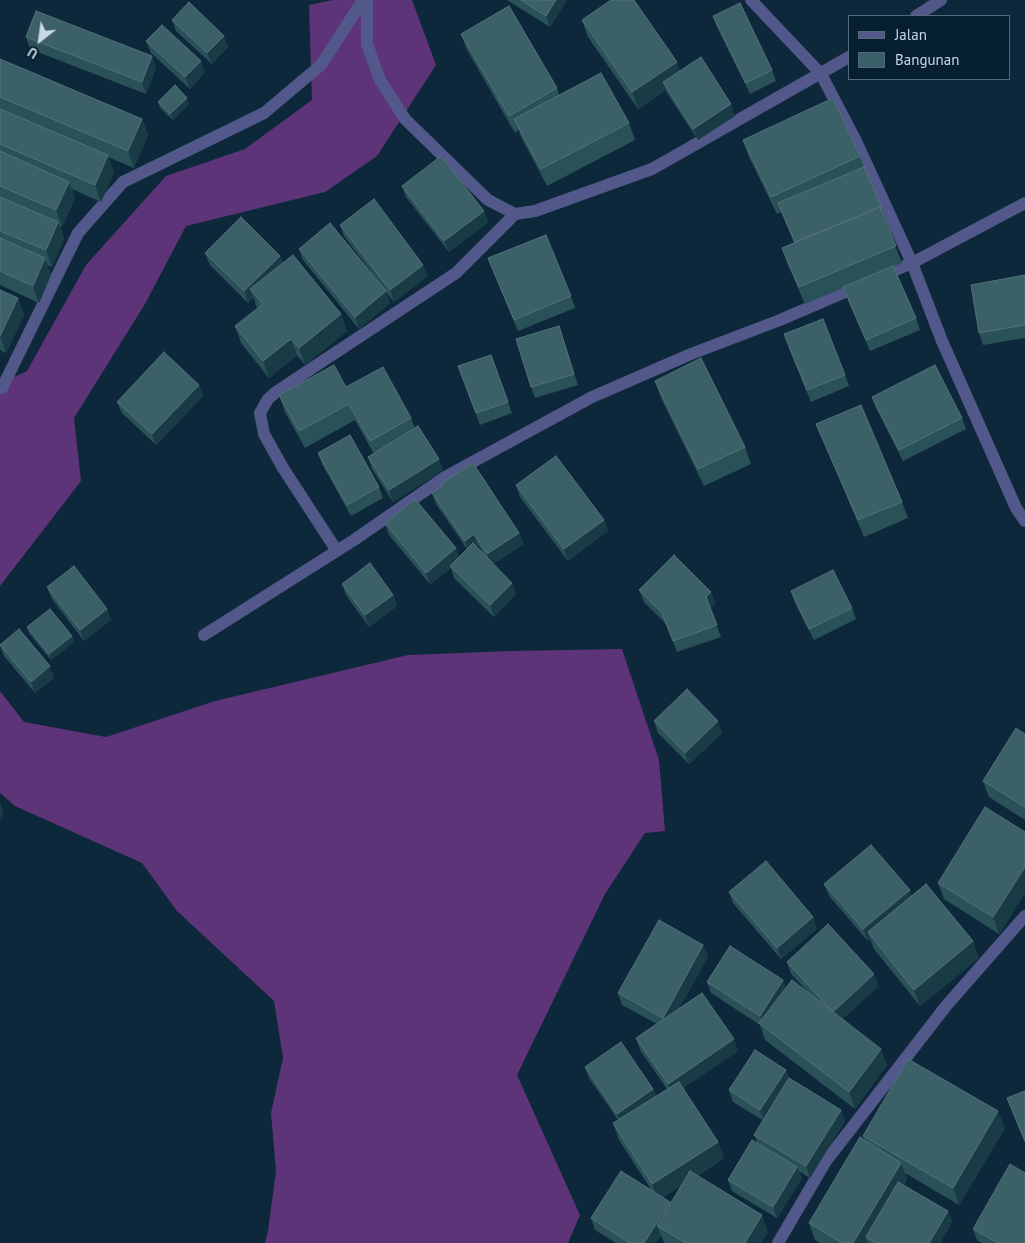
<!DOCTYPE html>
<style>
body{margin:0}
#map{position:relative;width:1025px;height:1243px;overflow:hidden;background:#0e283b;font-family:"PT Sans",sans-serif}
canvas{display:block}
.legend{position:absolute;left:848px;top:15px;width:162px;height:65px;box-sizing:border-box;background:#051e30;border:1px solid #536878;margin:0;padding:6px 9px;list-style:none;font-size:15px;color:#c9d8e4}
.legend li{display:flex;align-items:center;gap:10px;height:25px}
.legend b{width:25px;border:1px solid #536878}
.north{position:absolute;left:15px;top:15px;width:50px;height:50px;-webkit-text-stroke:4px #051e30;paint-order:stroke;rotate:210deg;font-size:14px;font-weight:700;line-height:20px;text-align:center;color:#c9d8e4}
.north::after{content:'';display:block;margin:auto;width:18px;height:22px;background:#c9d8e4;clip-path:polygon(50% 0,100% 100%,50% 72%,0 100%)}
</style>
<div id="map">
<canvas width="1025" height="1243"></canvas>
<ul class="legend">
<li><b style="height:6px;background:#525889"></b>Jalan</li>
<li><b style="height:14px;background:#3c6068"></b>Bangunan</li>
</ul>
<div class="north">U</div>
</div>
<script>
const g = document.querySelector('canvas').getContext('2d');
g.lineJoin = 'round';
function fillPath(path, color) { g.fillStyle = color; g.fill(path, 'evenodd'); }
const poly = rows => new Path2D(rows.map(r => 'M' + r).join(''));
function stroke(path, color, width, dash) { g.strokeStyle = color; g.lineWidth = width; g.lineCap = dash ? 'butt' : 'round'; g.setLineDash(dash || []); g.stroke(path); }
const forest = poly([
 [333,0,412,0,436,65,377,156,325,192,186,226,145,304,74,418,81,481,0,586,0,384,27,371,86,265,166,176,245,149,312,100,309,5],
 [622,649,659,760,665,831,645,833,605,894,517,1075,580,1215,568,1243,265,1243,268,1231,276,1171,271,1113,283,1058,274,1001,177,911,142,863,15,806,0,793,0,691,24,722,106,737,215,701,408,655,512,651]
]);
const minor = poly([
 [367,0,367,44,380,80,405,119,488,200,515,214,535,211,652,169,849,57],
 [751,0,821,74,856,141,912,263,942,341,1016,508,1025,521],
 [916,16,941,0],
 [879,277,912,263,1025,203],
 [2,388,78,233,123,182,264,113,321,65,363,0],
 [337,551,283,468,264,434,260,413,268,399,276,392,456,273,515,214],
 [204,635,354,540,445,477,592,397,691,354,780,320,859,286],
 [778,1243,826,1161,946,1006,1025,916]
]);
const wall = poly([
 [507,0,567,0,550,27],
 [713,16,772,70,776,81,750,94,717,27],
 [172,20,228,47,212,64,176,31],
 [582,20,680,71,735,116,698,140,667,93,666,90,638,109,588,37],
 [461,34,557,88,559,95,629,123,635,140,547,186,520,135,519,130,515,133,467,50],
 [26,37,152,56,156,68,146,94,30,49],
 [146,41,205,72,190,89,151,53],
 [0,59,142,119,148,135,134,168,108,157,114,172,101,202,72,189,75,198,62,227,60,226,64,239,52,267,47,265,51,275,39,303,0,285],
 [158,102,189,104,173,120,160,108],
 [743,140,860,156,865,170,882,208,886,220,885,220,902,263,893,267,916,318,920,330,870,351,843,288,805,304,788,265,782,248,794,243,781,212,777,214,749,157],
 [402,186,484,211,488,222,449,252,406,197],
 [340,225,428,276,394,302,386,292,390,303,359,329,303,260,299,249,383,287,344,236],
 [205,253,280,256,283,263,341,314,347,331,305,365,297,355,269,378,241,343,235,326,258,308,256,306,254,298,248,303,210,265],
 [488,258,571,296,575,308,518,331],
 [1025,275,1025,338,983,345,979,333],
 [0,290,18,298,24,315,6,353,0,350],
 [559,326,578,385,535,398,531,387],
 [788,346,845,375,849,386,811,402],
 [491,355,512,413,480,425,458,366],
 [655,381,745,447,751,464,704,486,661,398],
 [199,385,203,396,156,445,122,413,117,402],
 [346,387,411,418,415,428,443,470,393,502,372,469,368,457,374,454,355,420,305,448,285,412,279,395],
 [872,397,962,418,966,429,903,461,876,408],
 [816,424,902,502,908,518,864,537,823,440],
 [318,453,379,487,383,498,351,516,322,464],
 [441,484,519,533,524,544,493,564,516,594,494,617,454,578,451,568,430,584,389,535,385,523,459,557,467,549,436,504,432,493,442,486],
 [478,545,485,556,476,547],
 [516,485,604,520,608,531,568,561,520,497],
 [342,584,393,595,397,606,369,627,346,595],
 [47,587,107,609,111,620,84,641,52,599],
 [639,590,711,592,715,603,710,608,721,637,677,652,666,624,644,602],
 [791,591,852,608,856,619,814,640,795,603],
 [27,627,72,636,74,642,51,660,29,633],
 [0,645,54,678,35,693,4,656],
 [654,721,722,733,689,764,658,733],
 [1025,734,1025,820,989,797,983,781],
 [1025,832,1025,893,999,934,944,899,938,883],
 [824,884,912,896,979,958,920,1006,874,949,870,939,868,941,829,896],
 [729,892,817,929,781,959,733,903],
 [703,945,708,957,678,1010,738,1051,683,1088,718,1142,724,1158,697,1176,768,1232,761,1243,665,1243,664,1242,661,1235,656,1243,616,1243,595,1230,591,1218,652,1191,619,1140,613,1123,618,1120,589,1078,585,1067,653,1089,656,1096,667,1089,640,1050,636,1038,657,1024,622,1005,618,993],
 [682,1185,670,1204,662,1198],
 [787,962,879,986,842,1019,887,1065,855,1109,765,1040,760,1025,711,993,707,982,783,980,786,988,808,992,791,974],
 [786,1070,789,1078,841,1110,845,1121,810,1178,799,1171,802,1178,777,1218,732,1191,728,1180,757,1142,754,1135,763,1120,733,1102,729,1090],
 [1025,1091,1025,1143,1007,1098],
 [1005,1128,959,1205,905,1173,907,1179,904,1185,948,1211,952,1222,940,1243,820,1243,815,1240,809,1223,865,1141,863,1136],
 [973,1229,1025,1243,982,1243,977,1240]
]);
const shadedWall = poly([
 [556,0,567,0,550,27,546,16],
 [224,36,228,47,212,64,207,53],
 [152,56,156,68,146,94,142,82],
 [201,61,205,72,190,89,185,77],
 [677,62,683,78,663,82,666,90,638,109,632,92],
 [187,98,189,104,173,120,170,114],
 [731,104,735,116,698,140,693,129],
 [142,119,148,135,134,168,128,151],
 [108,155,114,172,101,202,95,185],
 [69,182,75,198,62,227,56,210],
 [484,211,488,222,449,252,444,241],
 [58,222,64,239,52,267,46,250],
 [280,256,284,268,250,289,254,298,248,303,244,291],
 [45,258,51,275,39,303,33,286],
 [423,265,428,276,394,302,390,290],
 [386,291,390,303,359,329,355,317],
 [18,298,24,315,6,353,0,336],
 [341,314,347,331,305,365,299,348],
 [559,326,563,337,578,385,574,374],
 [291,339,297,355,269,378,263,361],
 [199,385,203,396,156,445,152,434],
 [439,459,443,470,393,502,389,490],
 [604,520,608,531,568,561,564,549],
 [519,533,524,544,491,565,487,554],
 [474,534,478,545,469,552,465,541],
 [456,548,460,560,450,566,451,568,430,584,426,573],
 [512,583,516,594,494,617,490,605],
 [711,592,715,603,710,609,706,597],
 [393,595,397,606,369,627,365,615],
 [107,609,111,620,84,641,80,630],
 [72,636,74,642,51,660,49,654],
 [50,666,54,678,35,693,31,682],
 [718,721,722,733,689,764,685,753],
 [0,802,4,813,0,819],
 [1025,867,1025,893,999,934,993,917],
 [910,890,914,901,868,932,870,939,868,941,863,929],
 [813,917,817,929,781,959,777,948],
 [973,941,979,958,920,1006,914,990],
 [703,945,708,957,667,1030,663,1018],
 [874,974,879,986,837,1024,832,1012],
 [783,980,787,992,764,1028,760,1016],
 [734,1039,738,1051,672,1096,668,1084],
 [881,1049,887,1065,855,1109,849,1092],
 [786,1070,791,1081,764,1122,760,1110],
 [653,1089,657,1101,621,1126,617,1114],
 [841,1110,845,1121,810,1178,806,1166],
 [998,1111,1005,1128,959,1205,953,1188],
 [718,1142,724,1158,658,1200,652,1184],
 [901,1163,907,1179,871,1240,866,1237,868,1243,853,1243],
 [797,1167,802,1178,777,1218,773,1207],
 [670,1202,674,1214,657,1226,661,1235,656,1243,644,1243],
 [948,1211,952,1222,940,1243,929,1243],
 [762,1215,768,1232,761,1243,745,1243]
]);
const building = poly([
 [521,0,556,0,546,16,521,0],
 [611,0,634,0,677,62,632,92,582,20,611,0],
 [189,2,224,36,207,53,172,20,189,2],
 [740,3,772,70,746,83,713,16,740,3],
 [509,6,557,88,509,116,461,34,509,6],
 [36,11,152,56,142,82,26,37,36,11],
 [162,25,201,61,185,77,146,41,162,25],
 [701,57,731,104,693,129,663,82,701,57],
 [0,59,142,119,128,151,0,97,0,59],
 [601,73,629,123,541,169,514,119,601,73],
 [175,85,187,98,170,114,158,102,175,85],
 [833,98,860,156,771,197,743,140,833,98],
 [0,109,108,155,95,185,0,144,0,109],
 [0,151,69,182,56,210,0,186,0,151],
 [441,156,484,211,444,241,402,186,441,156],
 [864,167,882,208,881,209,880,207,795,242,778,203,864,167],
 [0,197,58,222,46,250,0,231,0,197],
 [374,199,423,265,390,290,340,225,374,199],
 [880,207,896,246,799,287,782,248,880,207],
 [241,217,280,256,244,291,205,253,241,217],
 [330,223,386,291,355,317,299,249,330,223],
 [546,235,571,296,514,320,488,258,546,235],
 [0,238,45,258,33,286,0,271,0,238],
 [293,255,341,314,299,348,291,339,263,361,235,326,263,304,250,289,293,255],
 [893,266,916,318,866,340,843,287,893,266],
 [1025,275,1025,325,979,333,971,285,1025,275],
 [0,290,18,298,0,336,0,290],
 [823,319,845,375,807,390,784,334,823,319],
 [559,326,574,374,531,387,516,339,559,326],
 [164,352,199,385,152,434,117,402,164,352],
 [491,355,508,402,476,413,458,366,491,355],
 [701,358,745,447,698,469,655,381,701,358],
 [334,365,346,387,383,367,411,418,370,441,349,404,299,431,279,395,334,365],
 [935,365,962,418,899,450,872,397,935,365],
 [861,405,902,502,858,520,816,424,861,405],
 [418,426,439,459,389,490,368,457,418,426],
 [350,435,379,487,347,505,318,453,350,435],
 [556,456,604,520,564,549,516,485,556,456],
 [473,463,519,533,487,554,474,534,465,541,432,493,442,486,441,484,473,463],
 [415,499,456,548,426,573,385,523,415,499],
 [473,543,512,583,490,605,450,566,473,543],
 [674,555,711,592,706,597,717,625,673,641,662,613,639,590,674,555],
 [370,563,393,595,365,615,342,584,370,563],
 [74,566,107,609,80,630,47,587,74,566],
 [833,570,852,608,809,629,791,591,833,570],
 [50,609,72,636,49,654,27,627,50,609],
 [19,629,50,666,31,682,0,645,19,629],
 [687,689,718,721,685,753,654,721,687,689],
 [1016,728,1025,734,1025,807,983,781,1016,728],
 [985,807,1025,832,1025,867,993,917,938,883,985,807],
 [871,845,910,890,863,929,824,884,871,845],
 [766,861,813,917,777,948,729,892,766,861],
 [926,884,973,941,914,990,868,932,926,884],
 [659,920,703,945,663,1018,618,993,659,920],
 [828,924,874,974,833,1012,829,1008,787,962,828,924],
 [730,946,783,980,760,1016,707,982,730,946],
 [792,980,881,1049,849,1092,759,1023,792,980],
 [702,993,734,1039,668,1084,636,1038,702,993],
 [621,1042,653,1089,617,1114,585,1067,621,1042],
 [755,1050,786,1070,760,1110,729,1090,755,1050],
 [908,1059,998,1111,953,1188,863,1136,908,1059],
 [789,1078,841,1110,806,1166,754,1135,789,1078],
 [679,1082,718,1142,652,1184,613,1123,679,1082],
 [1025,1091,1025,1141,1007,1098,1025,1091],
 [860,1137,901,1163,853,1243,842,1243,809,1223,860,1137],
 [752,1140,797,1167,773,1207,728,1180,752,1140],
 [1010,1164,1025,1173,1025,1243,998,1243,973,1229,1010,1164],
 [621,1171,670,1202,644,1243,630,1243,591,1218,621,1171],
 [690,1171,762,1215,745,1243,686,1243,657,1226,690,1171],
 [898,1182,948,1211,929,1243,876,1243,866,1237,898,1182]
]);
fillPath(forest, '#5d3477');
stroke(minor, '#525889', 12);
fillPath(wall, '#2b5158');
fillPath(shadedWall, '#183b46');
fillPath(building, '#3c6068');
stroke(building, '#52727b', 1);
</script>
